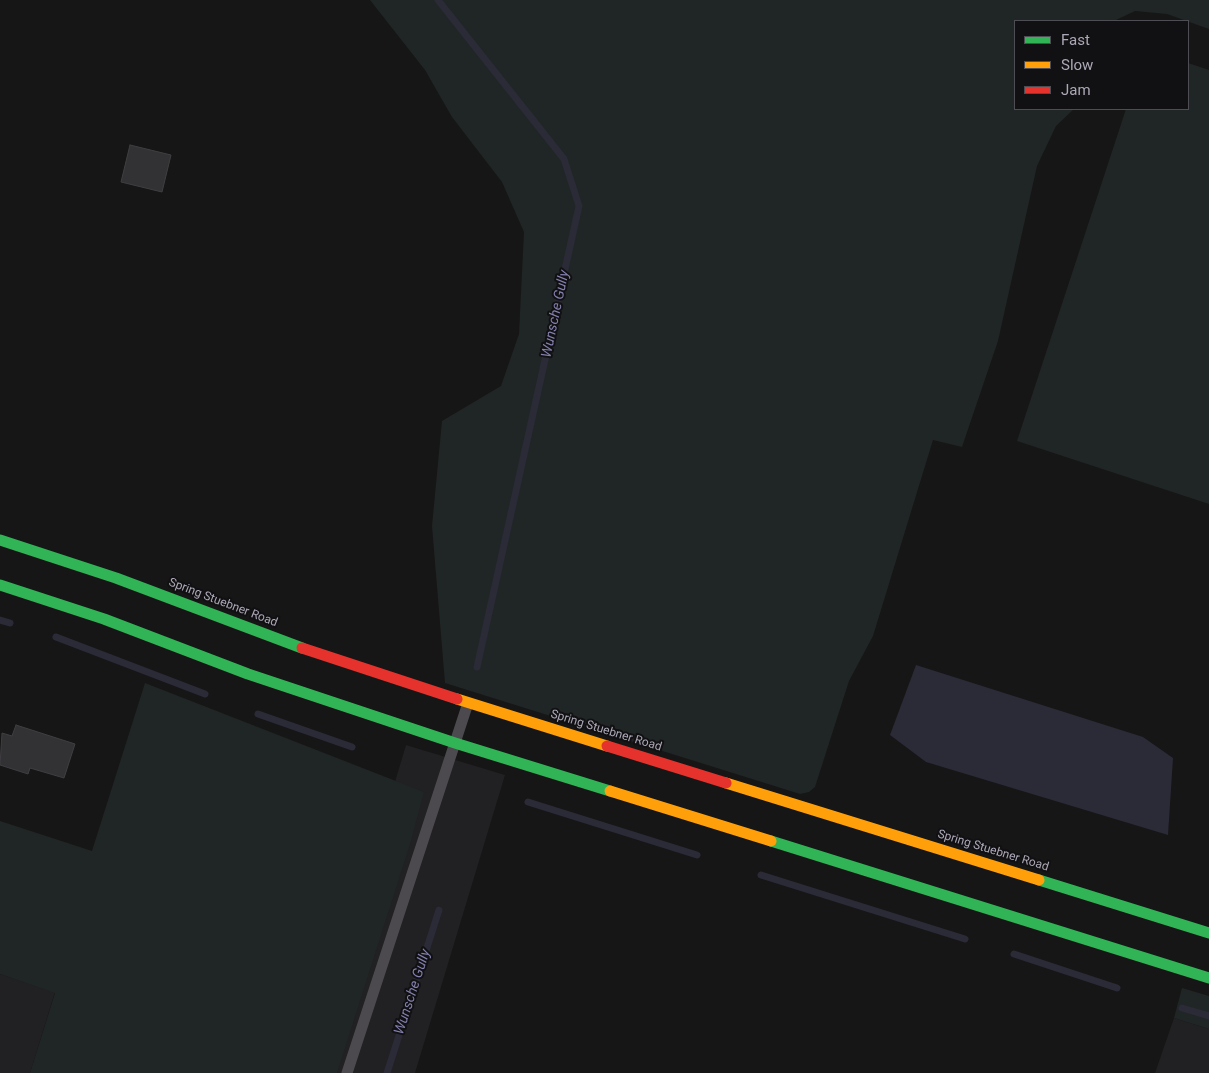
<!DOCTYPE html>
<style>
body{margin:0}
#map{position:relative;width:1209px;height:1073px;overflow:hidden;background:#161616;font-family:Roboto,sans-serif}
canvas{display:block}
.legend{position:absolute;left:1014px;top:20px;width:175px;height:90px;box-sizing:border-box;background:#111012;border:1px solid #4f4d54;margin:0;padding:6px 9px;list-style:none;font-size:15px;color:#aca8b6}
.legend li{display:flex;align-items:center;gap:10px;height:25px}
.legend b{width:25px;border:1px solid #4f4d54}
</style>
<div id="map">
<canvas width="1209" height="1073"></canvas>
<ul class="legend">
<li><b style="height:6px;background:#30b455"></b>Fast</li>
<li><b style="height:6px;background:#ff9f0a"></b>Slow</li>
<li><b style="height:6px;background:#e5322d"></b>Jam</li>
</ul>
</div>
<script>
const g = document.querySelector('canvas').getContext('2d');
g.lineJoin = 'round';
function fillPath(path, color) { g.fillStyle = color; g.fill(path, 'evenodd'); }
const poly = rows => new Path2D(rows.map(r => 'M' + r).join(''));
function stroke(path, color, width, dash) { g.strokeStyle = color; g.lineWidth = width; g.lineCap = dash ? 'butt' : 'round'; g.setLineDash(dash || []); g.stroke(path); }
function drawText(font, color, halo, rows, align = 'center') {
  g.font = font + ' Roboto,sans-serif'; g.lineWidth = 4; g.setLineDash([]); g.textBaseline = 'middle'; g.strokeStyle = halo; g.fillStyle = color; for (const [text, x, y, turn = 0] of rows) {
    g.save(); g.translate(x, y); g.rotate((+turn || 0) * Math.PI / 180); g.textAlign = isNaN(turn) ? turn : align; if (halo) g.strokeText(text, 0, 0); g.fillText(text, 0, 0); g.restore();
  }
}
const built = poly([
 [406,745,505,775,415,1073,308,1073],
 [0,974,55,992,30,1073,0,1073],
 [1174,1018,1209,1029,1209,1073,1155,1073]
]);
const green = poly([
 [370,0,1209,0,1209,29,1167,14,1135,11,1114,21,1015,21,1015,109,1074,109,1056,126,1037,166,998,341,962,447,933,440,873,636,849,681,815,787,809,792,800,794,445,683,432,526,442,421,501,386,519,334,524,232,502,182,452,117,425,70],
 [1188,63,1209,70,1209,504,1017,441,1126,109,1188,109],
 [145,683,424,792,411,841,337,1073,30,1073,55,993,0,974,0,821,92,851],
 [1182,988,1209,996,1209,1029,1174,1018]
]);
const water = poly([
 [916,665,1143,737,1173,758,1168,835,926,762,890,735]
]);
const stream = poly([
 [438,0,564,159,579,206,477,667],
 [0,620,10,623],
 [56,637,205,694],
 [258,714,352,747],
 [528,802,697,855],
 [761,875,965,939],
 [1014,954,1117,988],
 [1182,1008,1209,1016],
 [387,1073,439,910]
]);
const building = poly([
 [130,145,171,155,162,192,121,182,130,145],
 [16,725,75,744,64,778,30,768,28,774,0,765,2,733,12,736,16,725]
]);
const lane = poly([
 [347,1073,468,703]
]);
const fast = poly([
 [0,540,116,578,302,648],
 [0,585,104,619,248,674,455,743,610,791],
 [771,841,1209,978],
 [1039,880,1209,933]
]);
const slow = poly([
 [457,699,607,746],
 [726,783,1039,880],
 [610,791,771,841]
]);
const jam = poly([
 [302,648,457,699],
 [607,746,726,783]
]);
const streetNames = [
 ["Spring Stuebner Road",223,603,21],
 ["Spring Stuebner Road",606,731,17],
 ["Spring Stuebner Road",993,851,17]
];
const waterNames = [
 ["Wunsche Gully",556,314,-78],
 ["Wunsche Gully",413,992,-72]
];
fillPath(built, '#212022');
fillPath(green, '#202625');
fillPath(water, '#2b2a37');
stroke(stream, '#2b2a37', 7);
fillPath(building, '#323234');
stroke(building, '#403e42', 1);
stroke(lane, '#4c4a4e', 11);
stroke(fast, '#30b455', 11);
stroke(slow, '#ff9f0a', 11);
stroke(jam, '#e5322d', 11);
drawText('12px', '#aca8b6', '#111012', streetNames);
drawText('italic 14px', '#8481af', '#111012', waterNames);
</script>
